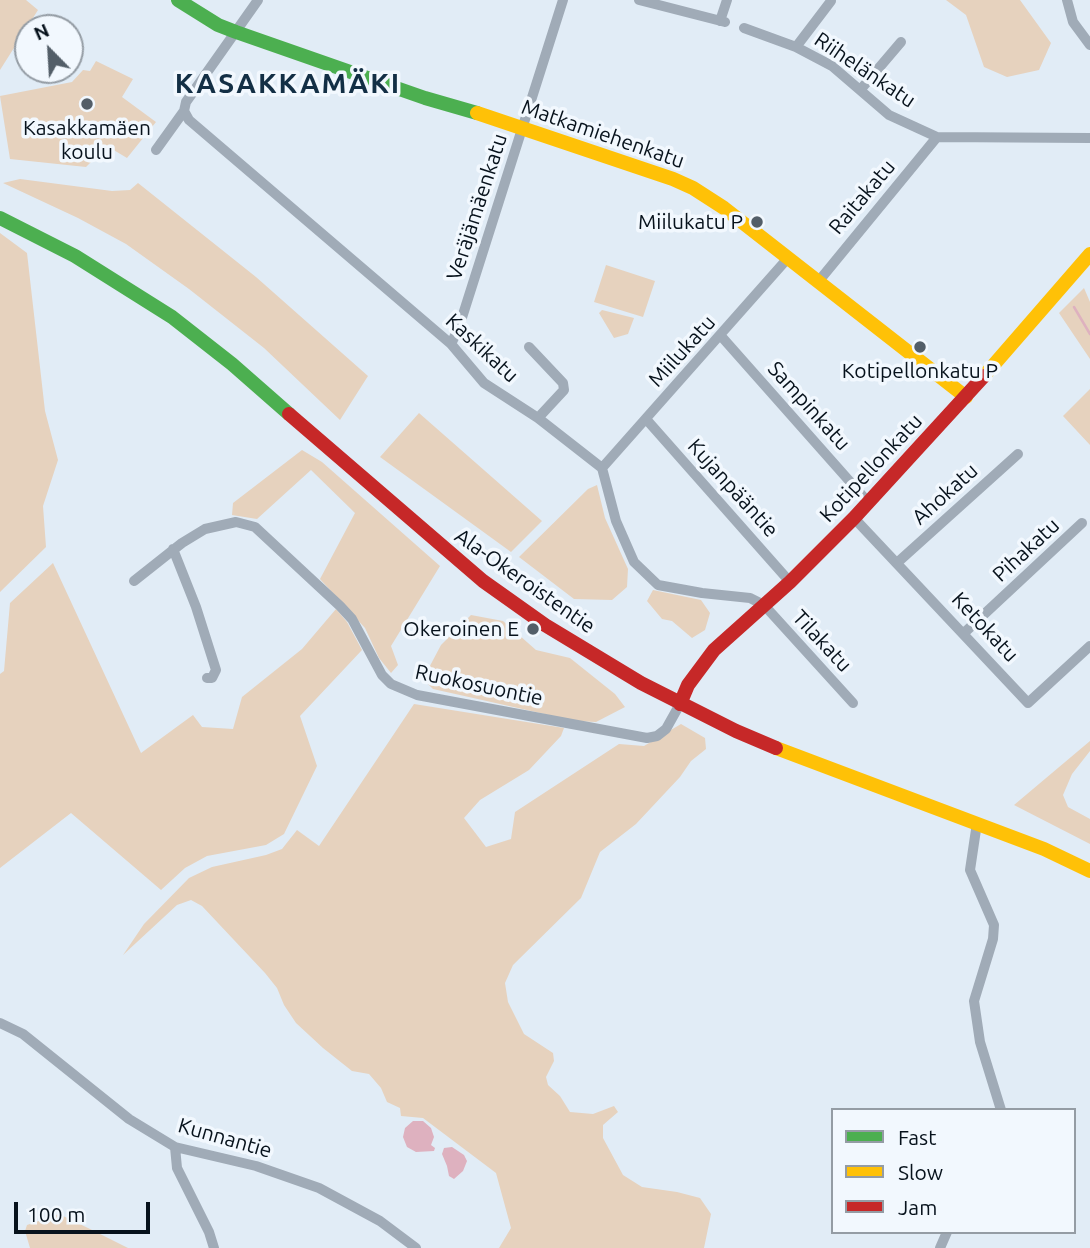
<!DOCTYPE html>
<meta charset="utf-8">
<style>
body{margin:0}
#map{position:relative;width:1090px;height:1248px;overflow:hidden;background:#e1ecf6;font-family:Ubuntu,sans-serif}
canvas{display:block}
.legend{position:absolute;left:831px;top:1108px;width:245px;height:126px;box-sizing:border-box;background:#f2f8fe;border:2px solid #949ca4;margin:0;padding:9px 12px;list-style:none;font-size:21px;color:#07121c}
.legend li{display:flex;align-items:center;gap:14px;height:35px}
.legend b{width:35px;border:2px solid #949ca4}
.north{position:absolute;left:14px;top:14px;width:70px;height:70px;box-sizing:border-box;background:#f2f8fe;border:2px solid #949ca4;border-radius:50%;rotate:336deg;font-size:19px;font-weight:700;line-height:28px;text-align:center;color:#07121c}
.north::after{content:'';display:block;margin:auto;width:24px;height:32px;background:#535e68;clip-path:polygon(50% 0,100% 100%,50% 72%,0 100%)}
.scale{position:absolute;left:14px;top:1202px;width:136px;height:32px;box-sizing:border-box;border:4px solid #07121c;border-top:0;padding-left:9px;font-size:21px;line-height:24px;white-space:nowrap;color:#07121c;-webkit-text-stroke:5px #f2f8fe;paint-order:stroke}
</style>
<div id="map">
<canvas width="1090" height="1248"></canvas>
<ul class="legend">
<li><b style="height:9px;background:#4caf50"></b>Fast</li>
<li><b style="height:9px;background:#ffc107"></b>Slow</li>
<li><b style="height:9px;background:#c62828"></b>Jam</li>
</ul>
<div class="north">N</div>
<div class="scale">100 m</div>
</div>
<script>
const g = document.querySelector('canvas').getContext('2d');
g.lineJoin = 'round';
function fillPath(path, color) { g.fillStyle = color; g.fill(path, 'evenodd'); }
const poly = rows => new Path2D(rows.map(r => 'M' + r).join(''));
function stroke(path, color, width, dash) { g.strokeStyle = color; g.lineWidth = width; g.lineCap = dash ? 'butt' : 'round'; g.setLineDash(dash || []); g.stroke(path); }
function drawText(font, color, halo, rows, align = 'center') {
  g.font = font + ' Ubuntu,sans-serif'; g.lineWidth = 7; g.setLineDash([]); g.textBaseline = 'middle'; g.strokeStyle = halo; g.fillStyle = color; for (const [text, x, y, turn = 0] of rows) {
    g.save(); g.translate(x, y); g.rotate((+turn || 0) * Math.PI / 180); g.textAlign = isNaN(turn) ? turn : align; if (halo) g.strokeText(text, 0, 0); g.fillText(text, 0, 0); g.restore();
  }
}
const green = poly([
 [0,0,26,0,38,10,0,70],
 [946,0,1020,0,1051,43,1039,70,1007,77,984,67,966,15],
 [96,61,133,79,122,97,156,122,127,158,107,146,86,167,10,159,0,96,72,82,83,70,90,71],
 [20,179,112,191,130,190,138,183,256,277,368,376,340,420,264,348,189,289,126,244,78,218,3,183],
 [0,233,27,253,45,411,58,460,43,506,46,547,0,592],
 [606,265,655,281,643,317,594,302],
 [1084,288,1090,302,1090,359,1059,313],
 [602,310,634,318,628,334,614,338,599,313],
 [1090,389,1090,445,1063,416],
 [419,413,542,521,511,552,380,457],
 [302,450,322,462,440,566,391,646,398,665,391,673,379,658,365,628,320,579,355,513,311,470,257,519,232,515,233,503],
 [597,485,605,518,628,569,627,587,612,600,574,599,519,557,588,489],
 [53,563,141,753,193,715,202,727,233,729,242,697,302,649,336,609,347,622,362,650,300,716,317,766,284,834,266,845,207,856,185,868,161,890,71,813,0,868,0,674,4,671,10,603],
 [653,590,701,600,710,613,705,630,692,638,672,621,662,619,647,601],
 [471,615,503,621,536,650,570,658,615,694,625,707,596,722,576,721,433,689,423,679,441,645],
 [414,704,564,728,561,736,529,770,480,800,464,818,486,847,511,839,515,812,619,744,644,746,681,724,705,738,706,749,691,761,680,777,636,824,600,852,581,898,513,965,505,983,508,1002,524,1034,553,1053,554,1061,546,1077,548,1085,560,1096,570,1112,593,1114,614,1106,618,1112,603,1125,603,1138,623,1175,642,1187,677,1192,700,1198,711,1214,704,1248,499,1248,511,1228,496,1173,423,1118,401,1116,400,1108,387,1102,381,1088,369,1074,352,1071,323,1048,296,1023,284,1005,277,988,265,973,202,906,191,900,177,905,123,955,144,924,189,878,212,867,266,855,282,849,297,830,319,846],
 [1090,741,1090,751,1072,774,1063,795,1068,807,1090,819,1090,844,1014,805],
 [59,1214,88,1228,128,1248,30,1248,25,1231,27,1225]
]);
const water = poly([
 [413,1121,423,1121,431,1128,434,1137,431,1145,435,1148,434,1151,416,1152,407,1147,403,1137,405,1128],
 [452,1147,464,1155,467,1161,463,1171,454,1179,449,1176,447,1166,442,1154,444,1148]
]);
const stream = poly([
 [1074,307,1090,334]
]);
const street = poly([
 [639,0,725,22],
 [1067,0,1073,22,1090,45],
 [720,21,727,0],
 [744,28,796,47,832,66,889,115,937,137,1090,138],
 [796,47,831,1],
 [861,89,901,42],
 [184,111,189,120,451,344,484,383,538,418,602,468,616,521,634,562,658,585,702,593,750,598,764,605,853,703],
 [156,150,184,111,186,102,258,0],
 [818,282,937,137],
 [721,336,868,502],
 [451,344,459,327,563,0],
 [529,347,563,383,564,390,538,418],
 [646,419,790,582],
 [602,468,788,258],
 [854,518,1028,703,1090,646],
 [173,549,196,607,216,670,212,678,207,678],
 [898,562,1018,454],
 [134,581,182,543,205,529,236,522,255,527,340,606,352,619,382,675,391,684,417,695,647,738,657,736,666,729,680,704],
 [964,633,1082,523],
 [977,823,970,870,994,925,993,939,974,1001,980,1042,1001,1110],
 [0,1023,23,1034,129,1119,175,1147,256,1166,319,1188,380,1221,416,1248],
 [175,1147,177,1168,209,1232,214,1248],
 [940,1248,947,1232]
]);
const fast = poly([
 [178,0,218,25,236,32,425,98,477,113],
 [0,218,75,256,172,317,232,364,289,414]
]);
const slow = poly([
 [477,113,673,179,693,188,724,208,966,397],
 [984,376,1090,254],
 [776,748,1044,849,1090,871]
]);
const jam = poly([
 [289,414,483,581,545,625,641,683,736,731,776,748],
 [680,704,688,685,714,650,790,582,854,518,984,376]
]);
const markers = [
 [87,104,7,"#535e68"],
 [757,222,7,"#535e68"],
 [920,347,7,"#535e68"],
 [533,629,7,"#535e68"]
];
const streetNames = [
 ["Riihelänkatu",865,70,34],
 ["Matkamiehenkatu",603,134,19],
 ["Raitakatu",862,197,-50],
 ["Veräjämäenkatu",477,207,-72],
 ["Kaskikatu",482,348,43],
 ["Miilukatu",682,351,-48],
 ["Sampinkatu",809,406,48],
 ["Kotipellonkatu",871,468,-47],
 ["Kujanpääntie",733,488,48],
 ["Ahokatu",945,494,-42],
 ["Pihakatu",1026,550,-43],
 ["Ala-Okeroistentie",525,581,35],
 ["Ketokatu",985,627,47],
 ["Tilakatu",822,641,47],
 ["Ruokosuontie",479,685,12],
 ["Kunnantie",225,1138,16]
];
const poiNames = [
 ["Kasakkamäen",87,128],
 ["koulu",87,152],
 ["Miilukatu P",743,222,"right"],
 ["Kotipellonkatu P",920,371],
 ["Okeroinen E",519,629,"right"]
];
const districtNames = [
 ["KASAKKAMÄKI",288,84]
];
fillPath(green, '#e6d2be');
fillPath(water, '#deb1bf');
stroke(stream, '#deb1bf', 2.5);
stroke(street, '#a0abb7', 10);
stroke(fast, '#4caf50', 14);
stroke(slow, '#ffc107', 14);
stroke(jam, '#c62828', 14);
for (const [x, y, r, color] of markers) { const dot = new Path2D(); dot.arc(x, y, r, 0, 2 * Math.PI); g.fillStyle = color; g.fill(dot); stroke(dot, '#f2f8fe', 2.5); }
drawText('21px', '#07121c', '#f2f8fe', streetNames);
drawText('21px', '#07121c', '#f2f8fe', poiNames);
g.letterSpacing = '2px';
drawText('bold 28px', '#132f45', '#f2f8fe', districtNames);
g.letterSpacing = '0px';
</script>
